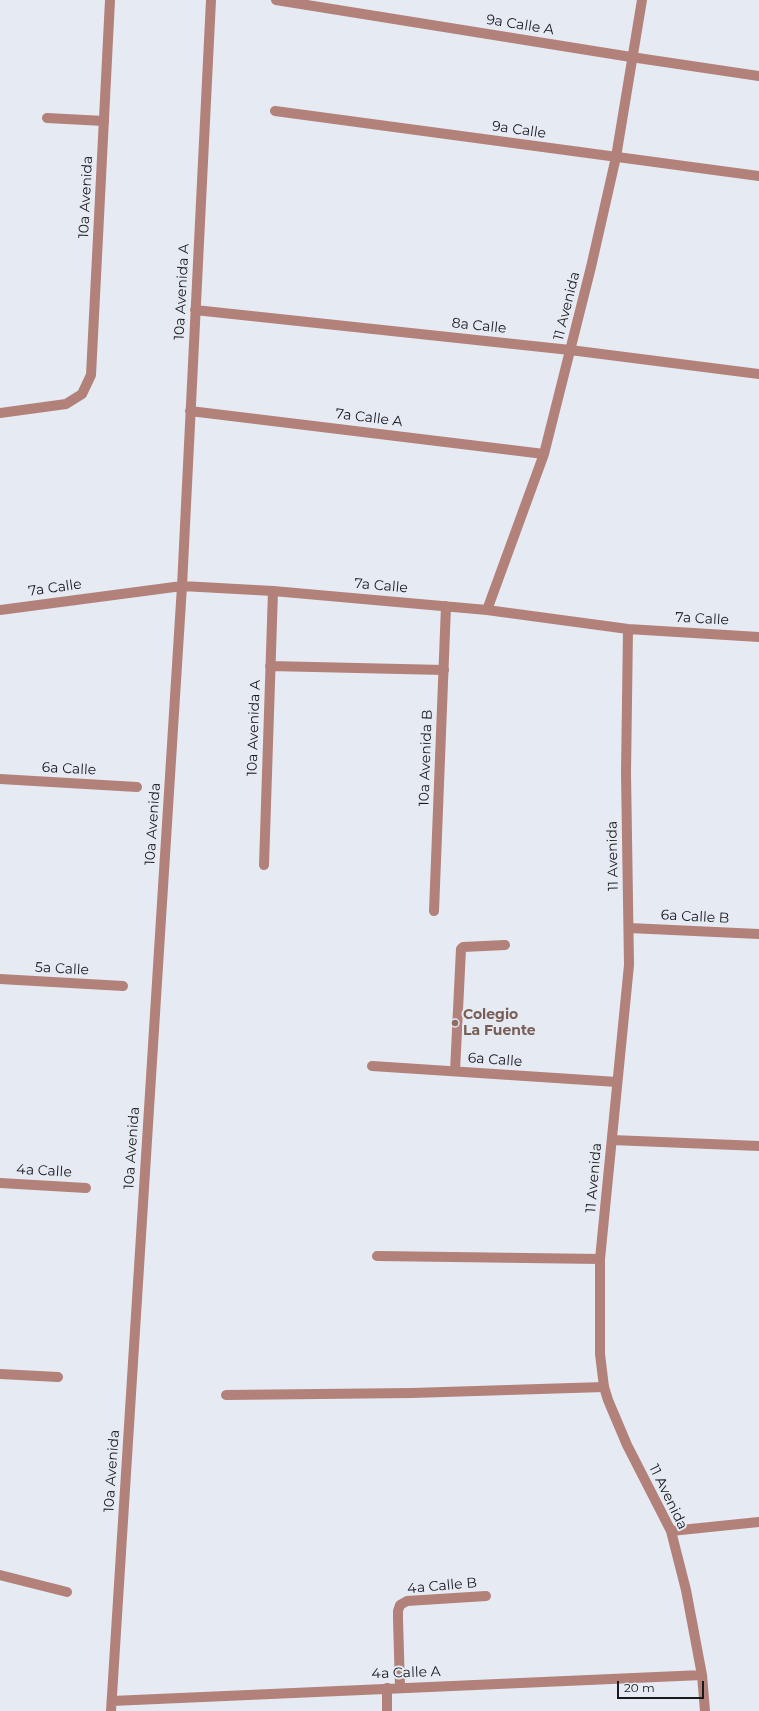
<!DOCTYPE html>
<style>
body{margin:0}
#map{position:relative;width:759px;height:1711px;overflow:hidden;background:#e5eaf3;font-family:Montserrat,sans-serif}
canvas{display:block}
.scale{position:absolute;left:617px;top:1681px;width:87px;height:18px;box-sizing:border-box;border:2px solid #18191c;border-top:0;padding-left:5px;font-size:12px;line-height:14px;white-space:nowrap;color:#18191c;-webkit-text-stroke:3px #e5eaf3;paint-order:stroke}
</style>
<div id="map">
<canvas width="759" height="1711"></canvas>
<div class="scale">20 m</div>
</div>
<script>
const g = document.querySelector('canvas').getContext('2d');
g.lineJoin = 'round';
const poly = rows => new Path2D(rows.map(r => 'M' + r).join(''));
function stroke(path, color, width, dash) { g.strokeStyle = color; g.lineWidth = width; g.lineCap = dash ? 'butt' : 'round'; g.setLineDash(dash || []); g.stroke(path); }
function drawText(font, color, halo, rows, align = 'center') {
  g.font = font + ' Montserrat,sans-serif'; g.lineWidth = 4; g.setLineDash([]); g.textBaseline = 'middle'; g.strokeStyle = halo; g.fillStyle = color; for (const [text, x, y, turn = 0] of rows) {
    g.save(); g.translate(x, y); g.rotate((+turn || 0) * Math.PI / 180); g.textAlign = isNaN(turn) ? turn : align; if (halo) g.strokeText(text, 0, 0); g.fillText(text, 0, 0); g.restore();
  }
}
const lane = poly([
 [47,118,104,121],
 [270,666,444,670],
 [264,865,273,591],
 [455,1071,461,949,463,947,505,945],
 [226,1395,412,1393,604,1387]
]);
const street = poly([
 [276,0,631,57,759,76],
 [275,111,759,176],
 [195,310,570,350,759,374],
 [190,411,544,454],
 [0,413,66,404,82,394,91,375,110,0],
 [0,610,182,586,273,591,487,610,628,629,759,637],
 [487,610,544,454,591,267,616,157,642,0],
 [628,629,626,773,629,965,600,1259,600,1354,604,1387,608,1400,627,1445,671,1531,686,1590,702,1675,705,1711],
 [0,779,137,787],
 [434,911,446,606],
 [629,928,759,934],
 [0,979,123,986],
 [372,1066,617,1082],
 [612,1140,759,1146],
 [0,1183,86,1188],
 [377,1256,600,1259],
 [0,1374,58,1377],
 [671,1531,759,1522],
 [0,1575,67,1592],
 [400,1687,398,1619,398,1611,400,1605,407,1601,486,1596],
 [112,1701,702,1675],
 [111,1711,182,586,211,0],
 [387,1711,387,1688]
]);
const markers = [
 [455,1023,4,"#8d6e63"]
];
const streetNames = [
 ["9a Calle A",520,25,9],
 ["9a Calle",519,130,8],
 ["10a Avenida",86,197,-87],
 ["10a Avenida A",182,292,-87],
 ["11 Avenida",567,306,-76],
 ["8a Calle",479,326,6],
 ["7a Calle A",369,418,7],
 ["7a Calle",381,586,5],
 ["7a Calle",55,588,-8],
 ["7a Calle",702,619,3],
 ["10a Avenida A",254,728,-88],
 ["10a Avenida B",426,758,-88],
 ["6a Calle",69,769,3],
 ["10a Avenida",153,824,-86],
 ["11 Avenida",613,856,-91],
 ["6a Calle B",695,917,3],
 ["5a Calle",62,969,3],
 ["6a Calle",495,1060,4],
 ["10a Avenida",132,1148,-86],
 ["4a Calle",44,1171,3],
 ["11 Avenida",594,1178,-85],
 ["10a Avenida",112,1471,-86],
 ["11 Avenida",668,1497,64],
 ["4a Calle B",442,1586,-5],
 ["4a Calle A",406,1673,-2]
];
const educationNames = [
 ["Colegio",463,1015],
 ["La Fuente",463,1031]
];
stroke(lane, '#b2817a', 10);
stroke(street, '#b2817a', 10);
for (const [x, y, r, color] of markers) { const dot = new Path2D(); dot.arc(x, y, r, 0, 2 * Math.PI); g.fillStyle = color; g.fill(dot); stroke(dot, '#e5eaf3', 1.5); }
drawText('14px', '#18191c', '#e5eaf3', streetNames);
drawText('bold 14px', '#785e54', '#e5eaf3', educationNames, 'left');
</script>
